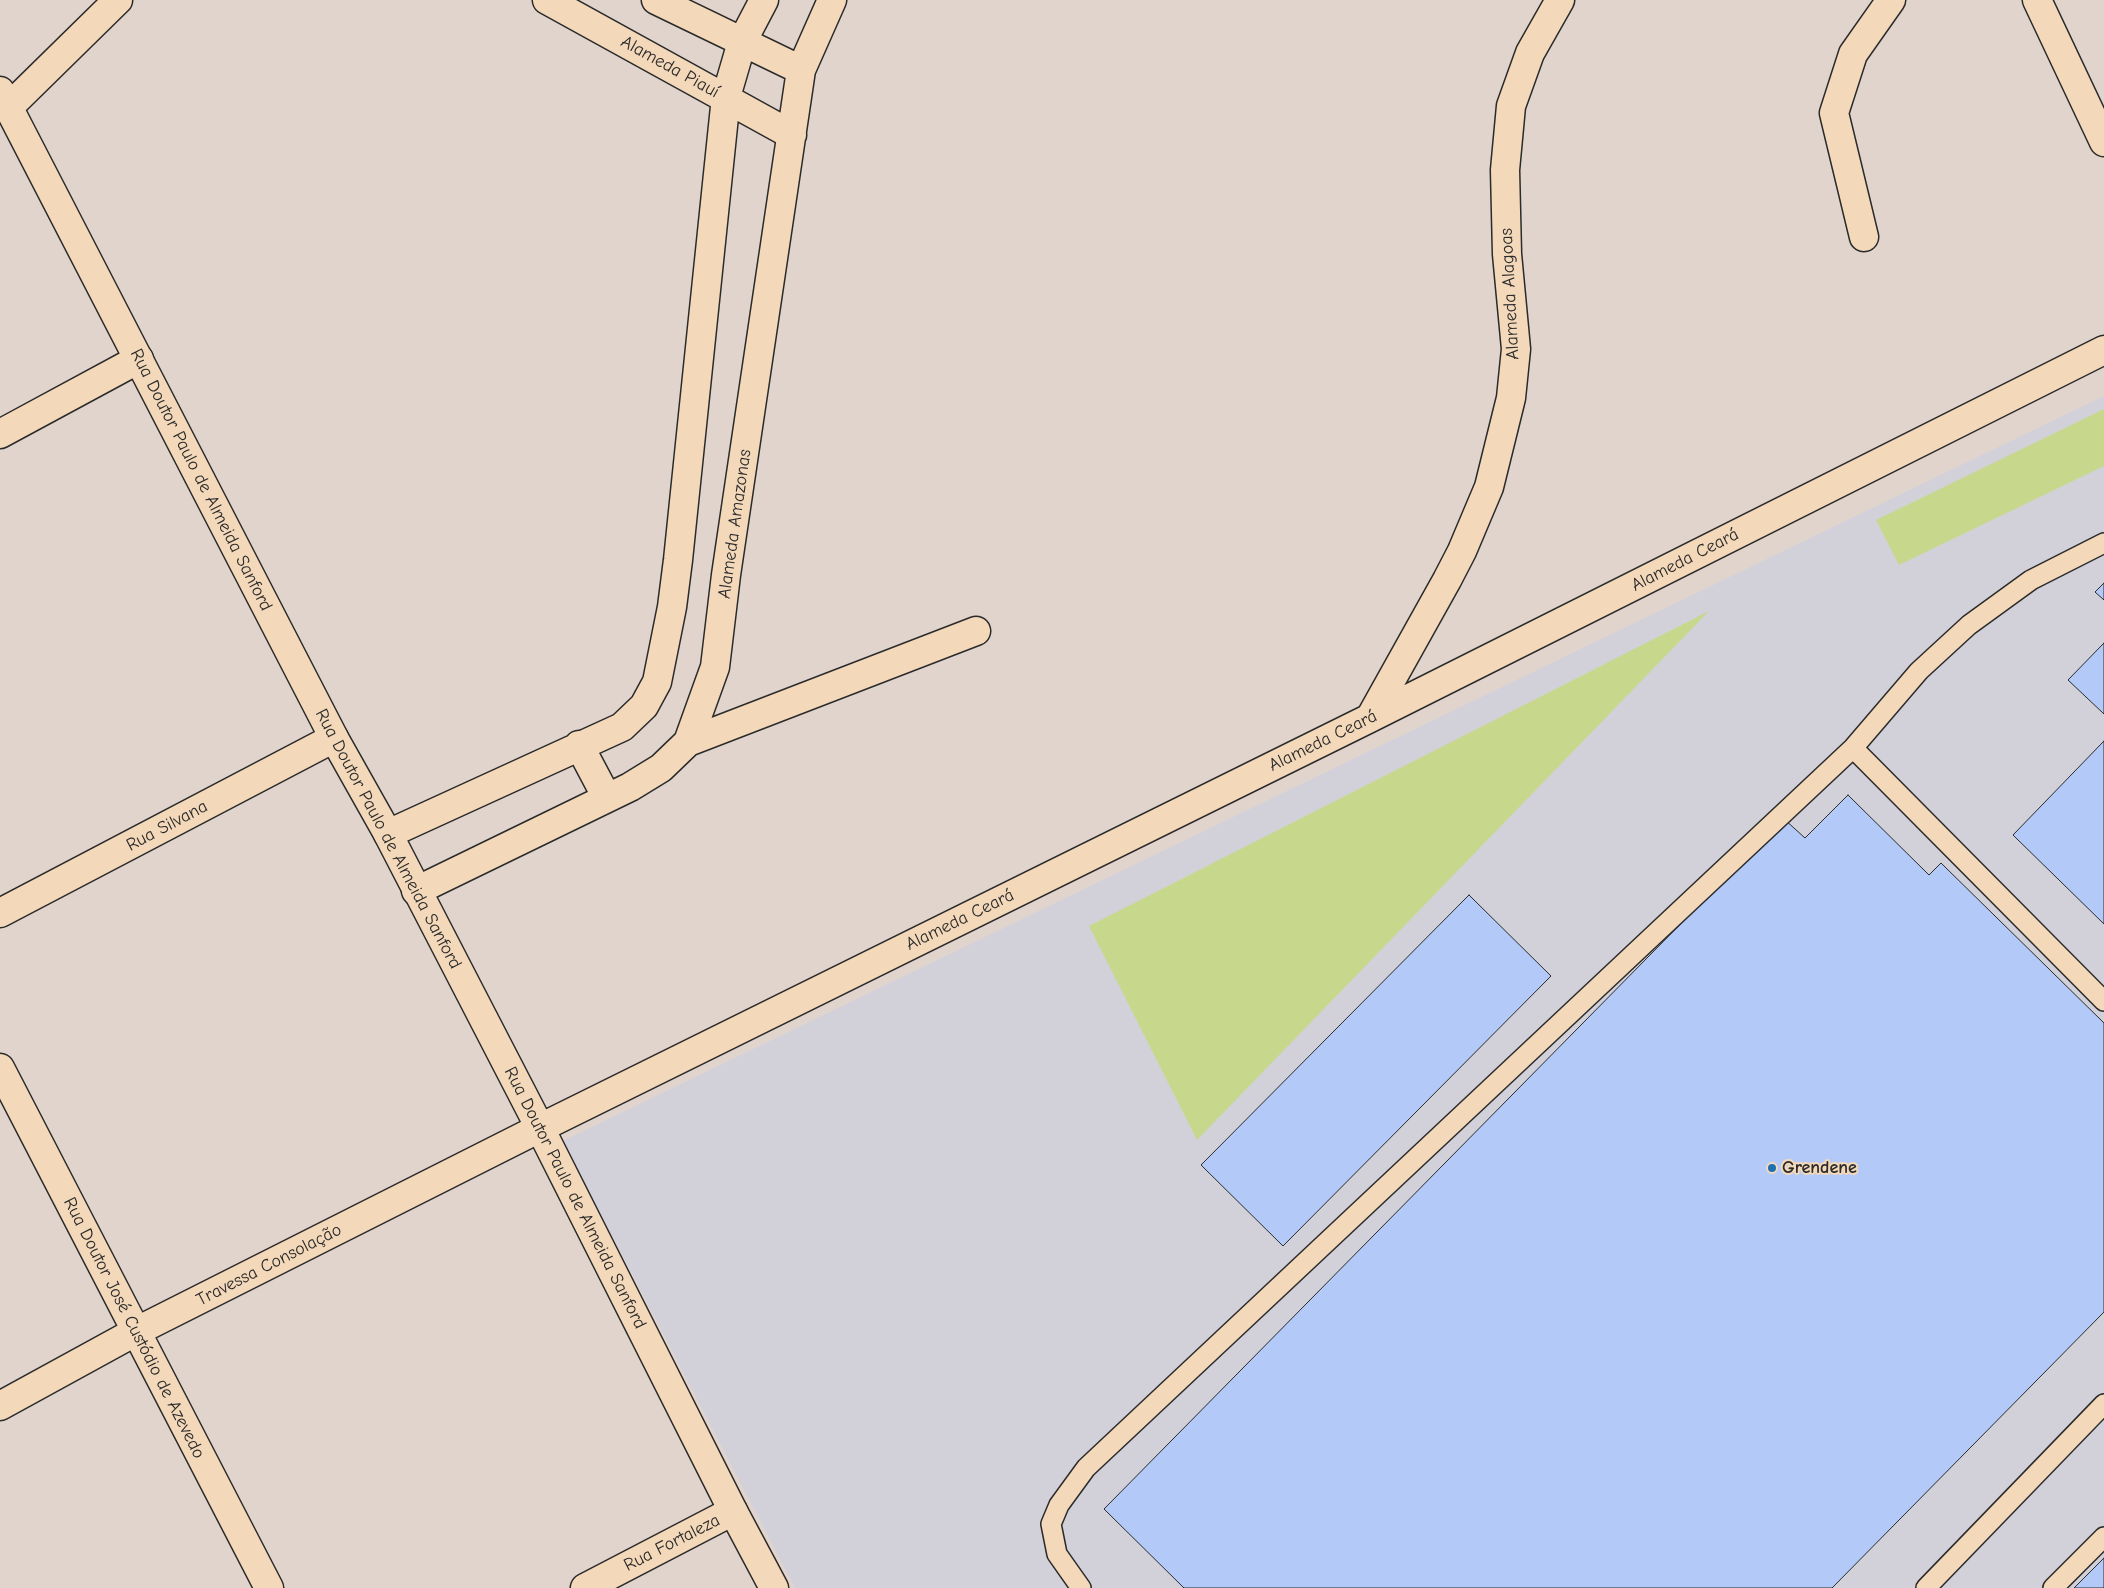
<!DOCTYPE html>
<meta charset="utf-8">
<style>
body{margin:0}
canvas{display:block;background:#e0d4cd}
</style>
<canvas width="2104" height="1588"></canvas>
<script>
const g = document.querySelector('canvas').getContext('2d');
g.lineJoin = 'round';
function fillPath(path, color) { g.fillStyle = color; g.fill(path, 'evenodd'); }
const poly = rows => new Path2D(rows.map(r => 'M' + r).join(''));
function stroke(path, color, width, dash) { g.strokeStyle = color; g.lineWidth = width; g.lineCap = dash ? 'butt' : 'round'; g.setLineDash(dash || []); g.stroke(path); }
function drawText(font, color, halo, rows, align = 'center') {
  g.font = font + ' "Comic Neue",sans-serif'; g.lineWidth = 4; g.setLineDash([]); g.textBaseline = 'middle'; g.strokeStyle = halo; g.fillStyle = color; for (const [text, x, y, turn = 0] of rows) {
    g.save(); g.translate(x, y); g.rotate((+turn || 0) * Math.PI / 180); g.textAlign = isNaN(turn) ? turn : align; if (halo) g.strokeText(text, 0, 0); g.fillText(text, 0, 0); g.restore();
  }
}
const built = poly([
 [2104,396,2104,1588,795,1588,563,1141]
]);
const green = poly([
 [2104,409,2104,466,1899,565,1876,520],
 [1709,611,1197,1140,1089,926]
]);
const building = poly([
 [2104,583,2104,600,2095,592,2104,583],
 [2104,643,2104,714,2068,680,2104,643],
 [2104,741,2104,924,2013,835,2104,741],
 [1848,795,1929,875,1941,863,2104,1023,2104,1312,1832,1588,1184,1588,1104,1509,1784,819,1805,838,1848,795],
 [1469,895,1551,976,1283,1246,1201,1165,1469,895],
 [2104,1558,2104,1588,2074,1588,2104,1558]
]);
const lane = poly([
 [1853,748,2104,1001],
 [1081,1588,1057,1554,1051,1524,1059,1505,1086,1468,1853,748,1919,671,1969,625,2031,580,2104,543],
 [1926,1588,2104,1404],
 [2053,1588,2104,1537]
]);
const street = poly([
 [547,0,792,135],
 [656,0,801,70],
 [2037,0,2104,142],
 [9,107,118,0],
 [1864,237,1834,113,1853,54,1891,0],
 [0,434,139,359],
 [1370,718,1447,580,1462,551,1489,487,1511,398,1516,349,1507,254,1505,170,1511,106,1530,53,1560,0],
 [688,742,976,631],
 [579,745,607,798],
 [388,834,622,727,644,706,657,682,672,607,678,560,726,97,742,42,764,0],
 [416,891,630,787,661,768,688,742,715,667,726,575,801,70,832,0],
 [0,913,334,738],
 [0,1068,269,1588],
 [0,1406,135,1332,540,1128,1370,718,2104,350],
 [585,1588,733,1511]
]);
const secondary = poly([
 [0,91,334,738,388,834,540,1128,733,1511,774,1588]
]);
const markers = [
 [1772,1168,5,"#1f6fb2"]
];
const streetNames = [
 ["Alameda Piauí",670,67,29],
 ["Alameda Alagoas",1510,294,-93],
 ["Rua Doutor Paulo de Almeida Sanford",201,480,63],
 ["Alameda Amazonas",735,524,-82],
 ["Alameda Ceará",1685,560,-27],
 ["Alameda Ceará",1323,741,-26],
 ["Rua Silvana",167,826,-28],
 ["Rua Doutor Paulo de Almeida Sanford",388,839,62],
 ["Alameda Ceará",960,920,-26],
 ["Rua Doutor Paulo de Almeida Sanford",575,1198,63],
 ["Travessa Consolação",269,1265,-27],
 ["Rua Doutor José Custódio de Azevedo",134,1328,63],
 ["Rua Fortaleza",672,1543,-27]
];
const poiNames = [
 ["Grendene",1782,1168]
];
fillPath(built, '#d2d1da');
fillPath(green, '#c7d88d');
fillPath(building, '#b3caf9');
stroke(building, '#2b2b2b', 1);
stroke(lane, '#2b2b2b', 22);
stroke(street, '#2b2b2b', 31);
stroke(secondary, '#2b2b2b', 31);
stroke(lane, '#f3d8ba', 19);
stroke(street, '#f3d8ba', 28);
stroke(secondary, '#f3d8ba', 28);
for (const [x, y, r, color] of markers) { const dot = new Path2D(); dot.arc(x, y, r, 0, 2 * Math.PI); g.fillStyle = color; g.fill(dot); stroke(dot, '#f3d8ba', 2); }
drawText('18px', '#2b2b2b', '#f3d8ba', streetNames);
drawText('bold 18px', '#2b2b2b', '#f3d8ba', poiNames, 'left');
</script>
